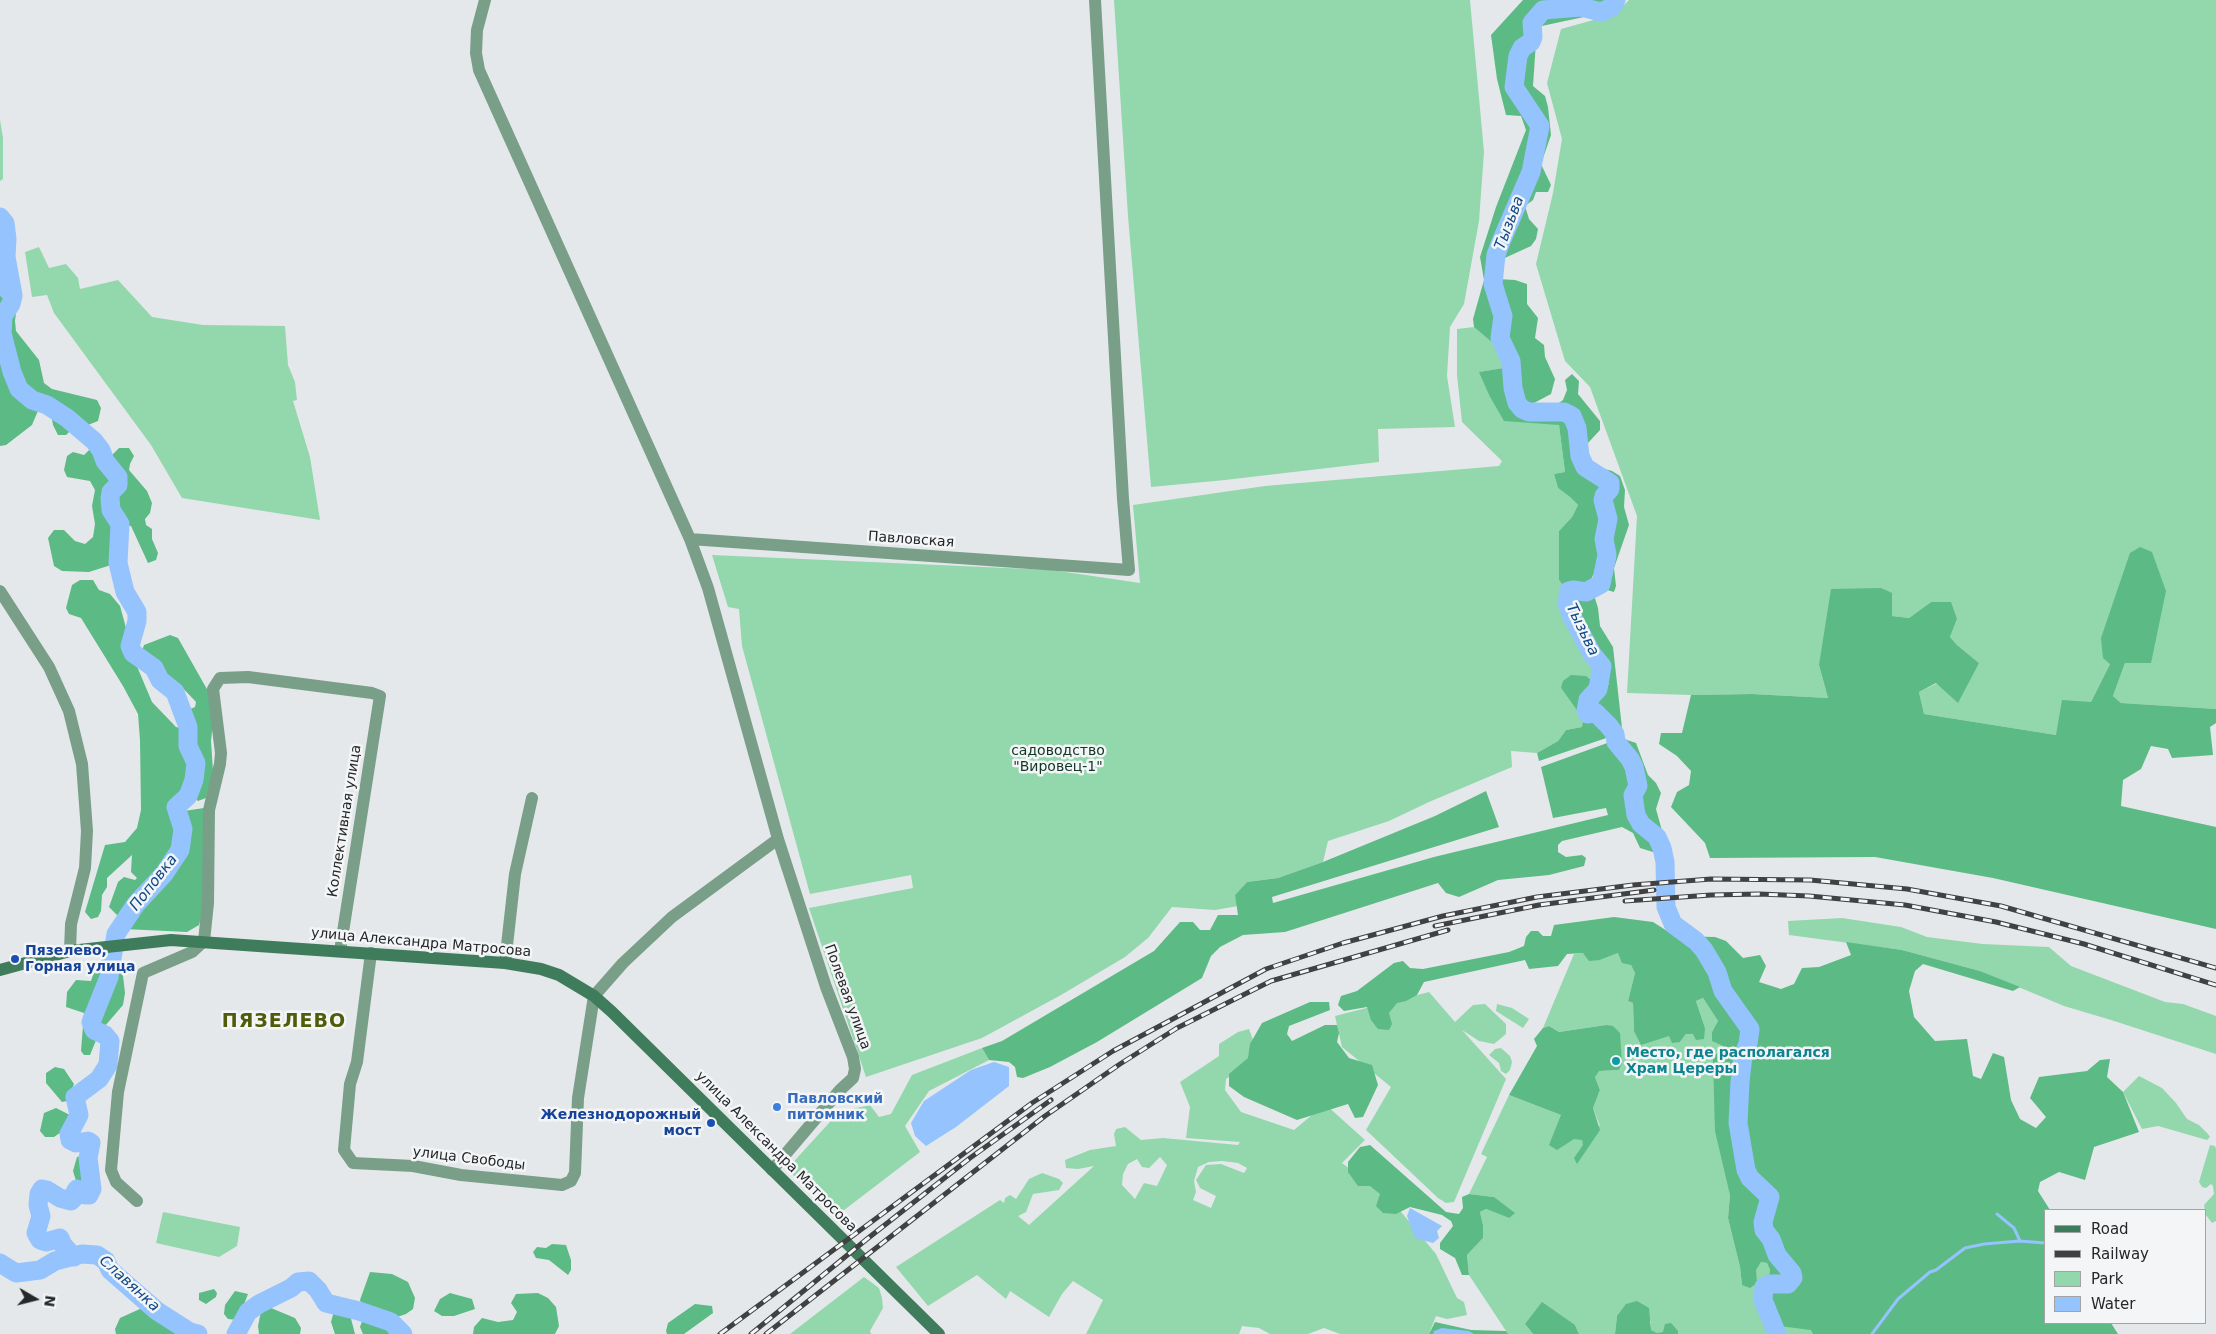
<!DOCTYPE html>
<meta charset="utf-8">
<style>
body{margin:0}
#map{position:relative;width:2216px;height:1334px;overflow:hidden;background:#e5e8ea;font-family:"DejaVu Sans",sans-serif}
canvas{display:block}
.legend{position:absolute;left:2044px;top:1209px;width:162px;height:115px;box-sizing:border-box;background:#f3f5f7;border:1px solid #a1a3a4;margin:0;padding:6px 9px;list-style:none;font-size:15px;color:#262728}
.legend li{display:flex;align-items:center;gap:10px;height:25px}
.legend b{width:25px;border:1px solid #a1a3a4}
.north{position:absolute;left:10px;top:1274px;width:50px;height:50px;-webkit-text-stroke:4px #f3f5f7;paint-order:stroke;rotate:98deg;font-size:14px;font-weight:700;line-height:20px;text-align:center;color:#262728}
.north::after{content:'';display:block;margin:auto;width:18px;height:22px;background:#262728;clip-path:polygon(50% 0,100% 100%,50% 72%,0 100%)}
</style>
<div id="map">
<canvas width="2216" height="1334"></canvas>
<ul class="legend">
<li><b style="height:6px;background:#3f7c5c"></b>Road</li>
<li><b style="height:6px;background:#404142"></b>Railway</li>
<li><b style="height:14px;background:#93d7ad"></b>Park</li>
<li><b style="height:14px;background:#95c3fd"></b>Water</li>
</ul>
<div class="north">N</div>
</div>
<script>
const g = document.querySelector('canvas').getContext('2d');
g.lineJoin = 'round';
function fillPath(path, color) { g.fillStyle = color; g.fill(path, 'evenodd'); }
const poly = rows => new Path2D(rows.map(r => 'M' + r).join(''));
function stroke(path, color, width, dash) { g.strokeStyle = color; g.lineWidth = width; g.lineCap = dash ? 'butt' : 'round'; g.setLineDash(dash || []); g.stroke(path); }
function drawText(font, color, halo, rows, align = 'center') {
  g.font = font + ' "DejaVu Sans",sans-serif'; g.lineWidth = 5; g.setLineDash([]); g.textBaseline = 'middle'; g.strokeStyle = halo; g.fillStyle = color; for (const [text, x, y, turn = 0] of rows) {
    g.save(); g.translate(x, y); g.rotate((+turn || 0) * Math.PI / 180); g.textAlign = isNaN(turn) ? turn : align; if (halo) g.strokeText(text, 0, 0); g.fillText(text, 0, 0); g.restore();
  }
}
const green = poly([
 [1114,0,1470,0,1484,152,1479,221,1464,304,1450,327,1447,376,1455,427,1378,429,1379,462,1225,480,1151,487,1128,216],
 [1629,0,2216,0,2216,709,2121,703,2113,696,2125,663,2166,591,2110,664,2091,702,2056,735,1924,714,1919,692,1979,663,1957,645,1950,637,1957,619,1931,602,1909,618,1892,616,1892,593,1819,665,1828,698,1752,694,1691,695,1627,693,1637,516,1590,387,1565,361,1536,264,1553,193,1562,139,1547,83,1561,29,1615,14],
 [0,120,3,138,3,179,0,181],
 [39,247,49,268,66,264,78,278,80,289,118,280,152,317,203,325,285,326,288,365,295,382,297,400,293,401,310,457,320,520,182,498,151,445,54,313,47,295,32,297,25,252],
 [1474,327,1509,357,1510,367,1480,372,1489,395,1559,425,1565,472,1554,474,1558,488,1570,497,1578,505,1572,517,1559,531,1559,580,1570,595,1576,620,1588,649,1609,684,1602,689,1561,688,1583,719,1582,727,1566,730,1558,741,1537,753,1511,751,1512,767,1429,802,1389,821,1328,841,1323,862,1278,878,1247,882,1235,895,1238,906,1215,910,1172,907,1148,938,1125,957,1061,995,982,1038,866,1077,809,908,913,888,911,875,810,894,742,646,739,609,728,607,712,555,1052,570,1140,583,1133,505,1265,486,1499,466,1502,461,1462,422,1457,375,1457,329],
 [1842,918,1901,927,1927,937,1983,944,2049,947,2071,966,2165,1002,2183,1004,2216,1016,2216,1054,2111,1020,2064,1006,1980,971,1902,950,1789,935,1788,921],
 [1583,953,1600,960,1618,953,1631,965,1635,973,1628,1001,1633,1003,1634,1031,1669,1036,1680,1042,1686,1034,1693,1034,1705,1028,1696,1001,1703,998,1718,1021,1712,1032,1723,1046,1730,1195,1728,1218,1740,1267,1742,1285,1761,1262,1767,1263,1770,1270,1766,1292,1812,1326,1817,1334,1678,1334,1678,1331,1657,1333,1650,1330,1651,1321,1617,1316,1615,1334,1579,1334,1575,1325,1525,1324,1533,1334,1508,1334,1469,1275,1467,1255,1483,1238,1483,1225,1480,1212,1486,1209,1509,1218,1494,1197,1469,1194,1487,1157,1481,1154,1509,1095,1561,1115,1600,1126,1593,1108,1600,1090,1595,1077,1598,1071,1619,1070,1622,1064,1606,1025,1559,1032,1549,1026,1543,1028,1574,954],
 [1429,992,1455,1022,1473,1005,1485,1004,1506,1024,1506,1034,1494,1044,1479,1041,1462,1030,1506,1079,1454,1202,1446,1203,1438,1198,1366,1130,1391,1087,1342,1047,1335,1016],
 [1497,1004,1512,1008,1529,1019,1523,1028,1496,1011],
 [1249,1029,1259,1056,1226,1079,1225,1090,1241,1112,1294,1130,1325,1104,1365,1140,1342,1163,1392,1201,1436,1254,1457,1298,1464,1302,1467,1315,1447,1319,1436,1316,1429,1334,1340,1334,1324,1328,1308,1334,1270,1334,1259,1328,1242,1326,1239,1334,1086,1334,1103,1300,1073,1281,1062,1294,1049,1317,1010,1291,1006,1299,977,1275,928,1306,896,1267,1000,1200,1004,1203,1005,1198,1010,1195,1016,1199,1029,1179,1042,1173,1059,1179,1063,1183,1059,1190,1033,1194,1026,1212,1018,1216,1029,1225,1094,1166,1078,1169,1066,1168,1065,1160,1090,1150,1116,1146,1114,1134,1116,1129,1125,1127,1141,1140,1163,1138,1238,1145,1240,1142,1186,1138,1190,1107,1180,1082,1219,1056,1219,1044,1238,1032],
 [1160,1157,1167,1165,1157,1186,1144,1183,1135,1199,1122,1185,1123,1174,1128,1164,1137,1159,1142,1167,1149,1168],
 [1222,1161,1238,1163,1247,1168,1244,1173,1221,1164,1206,1165,1196,1180,1200,1188,1216,1196,1211,1208,1193,1200,1196,1192,1194,1181,1198,1167,1209,1162],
 [982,1048,989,1060,929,1091,905,1126,920,1152,835,1217,787,1169,839,1112,870,1105,879,1117,891,1114,912,1075],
 [1501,1048,1510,1056,1512,1062,1510,1070,1506,1074,1501,1071,1499,1063,1489,1055,1495,1049],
 [2139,1076,2162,1088,2176,1103,2187,1119,2199,1125,2208,1134,2210,1137,2207,1140,2158,1126,2142,1129,2123,1092],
 [2210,1145,2215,1146,2216,1149,2216,1221,2212,1223,2206,1215,2204,1205,2214,1194,2213,1186,2211,1184,2206,1188,2202,1187,2199,1182],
 [163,1212,240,1227,237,1246,219,1257,156,1243],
 [864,1277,879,1288,882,1298,883,1308,870,1331,871,1334,790,1334]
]);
const forest = poly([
 [1523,0,1620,0,1612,11,1537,27,1533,86,1545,96,1548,107,1551,135,1541,164,1551,185,1548,192,1536,192,1533,200,1525,206,1529,219,1538,229,1536,239,1531,246,1496,262,1494,271,1498,279,1515,280,1527,284,1527,304,1538,318,1535,338,1544,345,1545,357,1555,379,1551,394,1534,403,1534,410,1545,413,1563,400,1567,390,1565,380,1572,374,1579,381,1578,394,1600,421,1600,430,1588,443,1584,453,1587,466,1594,471,1601,468,1612,471,1620,476,1625,490,1624,507,1629,525,1614,568,1616,586,1614,592,1607,590,1599,576,1593,575,1590,582,1598,608,1600,626,1613,647,1622,728,1615,735,1539,761,1537,753,1558,741,1566,730,1582,727,1583,719,1561,688,1563,681,1571,675,1586,676,1602,689,1609,684,1588,649,1576,620,1570,595,1559,580,1559,531,1572,517,1578,505,1570,497,1558,488,1554,474,1565,472,1559,425,1504,421,1489,395,1479,372,1510,367,1509,357,1474,327,1473,319,1484,280,1480,257,1496,207,1526,130,1521,116,1506,115,1497,79,1491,35],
 [0,282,17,305,15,321,16,331,39,360,44,383,52,389,97,400,101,408,98,421,88,425,77,424,66,435,58,435,53,425,50,408,40,406,32,425,6,445,0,446],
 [119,448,129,448,134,456,130,464,129,470,147,491,152,503,150,513,145,519,146,525,152,529,152,539,158,553,156,560,148,563,131,526,124,525,126,547,111,565,89,572,62,571,54,566,48,538,54,530,64,530,75,541,85,544,93,537,95,524,92,506,95,490,90,481,67,477,64,470,67,456,73,452,84,455,90,449,97,450,102,457,110,457],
 [2140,547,2152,552,2166,591,2151,663,2125,663,2113,696,2121,703,2216,709,2216,723,2210,727,2213,755,2172,758,2168,749,2151,746,2141,769,2123,780,2121,806,2216,827,2216,929,1993,878,1875,857,1710,858,1705,843,1671,807,1677,792,1689,785,1691,771,1677,756,1659,744,1661,733,1682,733,1691,695,1752,694,1828,698,1819,665,1831,589,1881,588,1892,593,1892,616,1909,618,1931,602,1951,602,1957,619,1950,637,1957,645,1979,663,1958,703,1936,683,1919,692,1924,714,2056,735,2062,700,2091,702,2110,664,2103,658,2101,638,2130,553],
 [80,580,93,580,99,590,110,594,120,606,136,664,152,702,176,727,185,729,189,725,188,710,195,707,196,702,179,684,168,681,141,654,144,645,170,635,178,638,208,691,213,722,211,741,213,771,206,798,198,801,188,793,182,794,175,809,178,834,182,836,187,834,189,826,183,816,184,811,204,808,207,897,199,925,187,932,124,929,117,923,118,916,109,907,118,882,124,877,135,880,137,878,131,872,132,855,107,878,107,887,102,895,101,911,98,917,91,919,85,912,105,845,125,842,137,828,141,810,140,740,138,714,123,686,81,618,69,614,66,608,72,585],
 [1621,738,1636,743,1648,775,1656,783,1661,793,1656,809,1667,849,1653,852,1640,848,1633,833,1622,827,1562,841,1558,845,1558,852,1566,857,1582,855,1586,858,1584,866,1549,875,1498,880,1459,897,1446,893,1438,883,1285,932,1243,935,1220,947,1211,956,1202,978,1097,1042,1050,1067,1023,1078,1017,1077,1015,1067,1009,1062,989,1060,982,1048,1002,1041,1154,951,1180,922,1193,922,1200,930,1210,930,1218,915,1238,915,1235,895,1247,882,1278,878,1323,862,1435,816,1486,791,1499,827,1272,897,1273,903,1434,857,1608,815,1606,808,1553,818,1541,767],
 [1614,917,1653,922,1675,936,1715,937,1726,941,1743,958,1760,955,1766,966,1759,982,1781,989,1794,984,1802,968,1819,967,1851,955,1846,942,1902,950,1980,971,2020,987,2013,991,1923,964,1915,971,1909,991,1914,1017,1935,1041,1967,1039,1973,1076,1981,1079,1993,1053,2004,1057,2011,1100,2020,1119,2036,1128,2046,1117,2030,1098,2039,1077,2087,1071,2100,1060,2110,1059,2107,1077,2123,1092,2139,1132,2094,1147,2085,1180,2059,1172,2040,1182,2038,1191,2050,1210,2045,1210,2045,1323,2111,1323,2118,1334,1813,1334,1811,1330,1779,1326,1775,1323,1767,1303,1766,1292,1770,1270,1767,1263,1761,1262,1756,1270,1757,1283,1750,1288,1742,1285,1740,1267,1728,1218,1730,1195,1715,1131,1713,1058,1723,1046,1712,1041,1712,1032,1718,1021,1703,998,1696,1001,1705,1028,1704,1039,1696,1040,1693,1034,1686,1034,1680,1042,1672,1043,1669,1036,1641,1045,1634,1031,1633,1003,1628,1001,1635,973,1631,965,1622,963,1618,953,1600,960,1589,961,1583,953,1567,954,1558,966,1529,969,1525,960,1424,982,1417,995,1406,1001,1397,1003,1389,1013,1392,1024,1389,1030,1378,1029,1371,1020,1367,1007,1344,1011,1338,1005,1341,996,1357,991,1394,963,1403,961,1410,968,1423,969,1509,952,1524,946,1526,937,1531,931,1538,931,1543,936,1551,936,1554,925],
 [104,959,122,967,125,993,123,1005,99,1033,90,1055,84,1055,81,1051,84,1013,66,1007,67,992,76,980,91,981,97,963],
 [1310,1002,1329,1002,1330,1010,1289,1026,1287,1034,1292,1041,1325,1025,1337,1025,1339,1033,1337,1042,1349,1058,1372,1065,1378,1085,1363,1117,1355,1118,1348,1104,1297,1120,1244,1097,1229,1086,1229,1074,1248,1058,1250,1044,1262,1023],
 [1606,1025,1613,1026,1620,1033,1622,1064,1619,1070,1599,1071,1595,1077,1600,1090,1593,1108,1600,1130,1577,1164,1574,1158,1583,1145,1582,1140,1574,1139,1557,1150,1549,1145,1561,1115,1509,1095,1537,1046,1534,1039,1543,1028,1549,1026,1559,1032],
 [55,1067,64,1069,74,1084,67,1101,62,1102,46,1083,46,1073],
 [56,1108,70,1115,64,1130,54,1137,45,1137,40,1131,44,1113],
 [1370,1145,1446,1212,1459,1214,1463,1208,1462,1197,1469,1194,1494,1197,1515,1213,1509,1218,1486,1209,1480,1212,1483,1225,1483,1238,1467,1255,1469,1275,1462,1275,1455,1258,1440,1249,1440,1243,1453,1226,1451,1221,1442,1215,1410,1207,1396,1214,1383,1213,1376,1206,1380,1194,1370,1186,1358,1186,1348,1172,1348,1162,1360,1147],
 [84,1155,93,1158,94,1172,90,1187,84,1188,78,1187,73,1171,77,1157],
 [552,1244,566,1245,571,1260,571,1270,568,1275,549,1260,536,1258,533,1252,537,1247,546,1248],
 [370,1272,392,1274,408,1282,415,1298,413,1309,406,1314,391,1319,389,1334,363,1334,360,1327,365,1313,360,1300],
 [214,1289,217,1293,216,1297,206,1304,199,1300,199,1293],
 [235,1291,248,1294,238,1320,228,1319,224,1314,225,1305],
 [450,1293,472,1299,475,1309,454,1316,442,1316,434,1311,440,1299],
 [538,1293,548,1298,556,1307,559,1326,555,1334,473,1334,474,1327,482,1318,498,1322,513,1320,517,1312,511,1303,516,1294],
 [1637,1301,1649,1308,1651,1330,1657,1333,1663,1332,1665,1324,1671,1323,1678,1331,1678,1334,1615,1334,1617,1316,1626,1304],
 [1542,1302,1575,1325,1579,1334,1533,1334,1525,1324],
 [695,1304,712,1306,713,1313,684,1334,667,1334,666,1331,668,1323],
 [142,1308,184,1334,116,1334,115,1329,120,1318],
 [271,1308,295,1318,301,1328,300,1334,259,1334,258,1326,261,1311],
 [334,1311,349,1311,355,1334,335,1334,331,1322],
 [1435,1322,1471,1330,1506,1331,1508,1334,1429,1334]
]);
const water = poly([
 [994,1062,1009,1067,1009,1086,956,1127,926,1146,915,1136,911,1123,924,1101,971,1070],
 [1410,1208,1442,1226,1437,1231,1439,1238,1433,1243,1415,1238,1407,1216],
 [1442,1328,1469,1331,1474,1334,1433,1334,1434,1331]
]);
const stream = poly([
 [1997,1214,2014,1228,2020,1241],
 [1872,1334,1898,1299,1930,1272,1936,1270,1965,1248,1984,1244,2020,1241,2045,1243]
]);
const river = poly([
 [1616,0,1612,7,1601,12,1581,7,1543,10,1532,23,1533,37,1531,42,1522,48,1518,56,1514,87,1540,126,1531,172,1500,244,1496,255,1493,284,1503,316,1500,338,1511,361,1513,388,1517,403,1522,409,1529,412,1564,412,1572,416,1577,428,1580,456,1585,467,1610,483,1610,489,1604,496,1603,500,1608,519,1604,539,1607,555,1601,584,1586,592,1573,590,1569,591,1567,603,1571,615,1592,654,1602,666,1598,689,1588,700,1586,711,1588,714,1595,712,1609,726,1615,734,1616,742,1630,759,1634,767,1638,786,1633,795,1636,815,1641,824,1657,837,1662,848,1665,862,1666,907,1673,924,1696,941,1704,950,1717,972,1723,991,1750,1029,1748,1044,1743,1056,1740,1082,1738,1123,1746,1170,1750,1178,1770,1197,1763,1222,1764,1230,1771,1239,1777,1255,1792,1273,1793,1278,1788,1284,1770,1284,1764,1287,1763,1300,1777,1334],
 [0,217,5,223,7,239,6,257,13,295],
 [0,281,13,296,11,304,3,316,2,333,12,372,19,389,32,400,47,405,67,418,94,441,101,450,105,461,118,477,118,485,111,492,110,498,111,510,120,524,118,563,125,592,137,612,137,621,130,646,133,653,154,668,160,680,175,692,188,727,188,746,196,763,194,780,188,796,176,807,183,829,180,850,164,874,136,904,116,934,109,977,91,1022,94,1030,105,1035,110,1041,108,1065,99,1079,75,1097,79,1115,69,1134,70,1140,76,1143,88,1141,91,1143,88,1158,92,1189,89,1195,85,1195,77,1189,75,1192,75,1197,71,1201,60,1198,47,1190,42,1189,39,1194,38,1205,41,1216,36,1233,40,1240,46,1242,60,1238,63,1245,74,1257],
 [0,1263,16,1273,40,1270,55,1261,82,1254,97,1255,106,1261,110,1270,157,1311,190,1332,198,1334],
 [236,1334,248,1312,259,1304,291,1288,298,1282,309,1281,318,1290,326,1303,359,1311,391,1322,403,1334]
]);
const minor = poly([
 [485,0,477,30,476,53,479,70,690,539,708,588,778,839,826,987,853,1057,855,1069,853,1078,840,1090,772,1170],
 [690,539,1129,570,1123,499,1095,0],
 [0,591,49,667,69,711,82,764,87,831,85,868,71,924,70,951],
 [371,953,357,1062,350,1084,344,1150,353,1163,413,1166,461,1175,562,1185,571,1181,575,1173,578,1098,594,996,623,963,672,917,778,839],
 [505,963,515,874,532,798],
 [137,1201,116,1182,111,1170,118,1092,143,973,192,952,204,941,208,903,209,810,220,764,221,753,213,689,220,678,248,677,372,693,380,696,340,951]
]);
const secondary = poly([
 [0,970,70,951,171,940,505,963,541,969,559,975,594,996,612,1012,939,1334]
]);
const rail = poly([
 [1625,901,1711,895,1759,894,1809,896,1905,905,1996,922,2084,944,2216,985],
 [1435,926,1539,905,1654,890],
 [720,1334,1032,1103,1113,1051,1266,969,1343,943,1443,916,1537,897,1633,885,1711,879,1810,880,1907,889,2001,906,2216,968],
 [751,1334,867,1239,970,1158,1051,1100],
 [766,1334,1045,1116,1120,1064,1177,1028,1271,981,1448,930]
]);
const markers = [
 [15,959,5,"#1a4fb4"],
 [1616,1061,5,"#0f9aa8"],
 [777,1107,5,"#3f7fe0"],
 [711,1123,5,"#1a4fb4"]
];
const streetNames = [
 ["Павловская",911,540,4],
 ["Коллективная улица",345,821,-81],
 ["улица Александра Матросова",421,943,5],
 ["Полевая улица",847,997,70],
 ["улица Александра Матросова",776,1152,45],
 ["улица Свободы",469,1159,7]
];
const parkNames = [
 ["садоводство",1058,751],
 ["\"Вировец-1\"",1058,767]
];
const transitNames = [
 ["Пязелево,",25,951],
 ["Горная улица",25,967],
 ["Железнодорожный",701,1115,"right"],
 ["мост",701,1131,"right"]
];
const cultureNames = [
 ["Место, где располагался",1626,1053],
 ["Храм Цереры",1626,1069]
];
const shopNames = [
 ["Павловский",787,1099],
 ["питомник",787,1115]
];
const waterNames = [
 ["Тызьва",1510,223,-69],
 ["Тызьва",1582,630,64],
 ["Поповка",154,883,-52],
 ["Славянка",129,1284,42]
];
const districtNames = [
 ["ПЯЗЕЛЕВО",284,1022]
];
fillPath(green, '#93d7ad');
fillPath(forest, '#5cba84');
fillPath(water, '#95c3fd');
stroke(stream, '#95c3fd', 3);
stroke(river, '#95c3fd', 19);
stroke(minor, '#799f89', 12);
stroke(secondary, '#3f7c5c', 12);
stroke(rail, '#404142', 5);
stroke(rail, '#f3f5f7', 3, [9]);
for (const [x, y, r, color] of markers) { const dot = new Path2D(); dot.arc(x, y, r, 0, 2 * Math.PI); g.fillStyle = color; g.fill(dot); stroke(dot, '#f3f5f7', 2); }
drawText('14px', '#262728', '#f3f5f7', streetNames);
drawText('14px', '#0f3722', '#f3f5f7', parkNames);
drawText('bold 14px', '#164399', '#f3f5f7', transitNames, 'left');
drawText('bold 14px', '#0d838f', '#f3f5f7', cultureNames, 'left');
drawText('bold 14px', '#366cbe', '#f3f5f7', shopNames, 'left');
drawText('italic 15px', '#0e4887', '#f3f5f7', waterNames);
g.letterSpacing = '1px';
drawText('bold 19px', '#505c0a', '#f3f5f7', districtNames);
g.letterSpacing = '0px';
</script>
